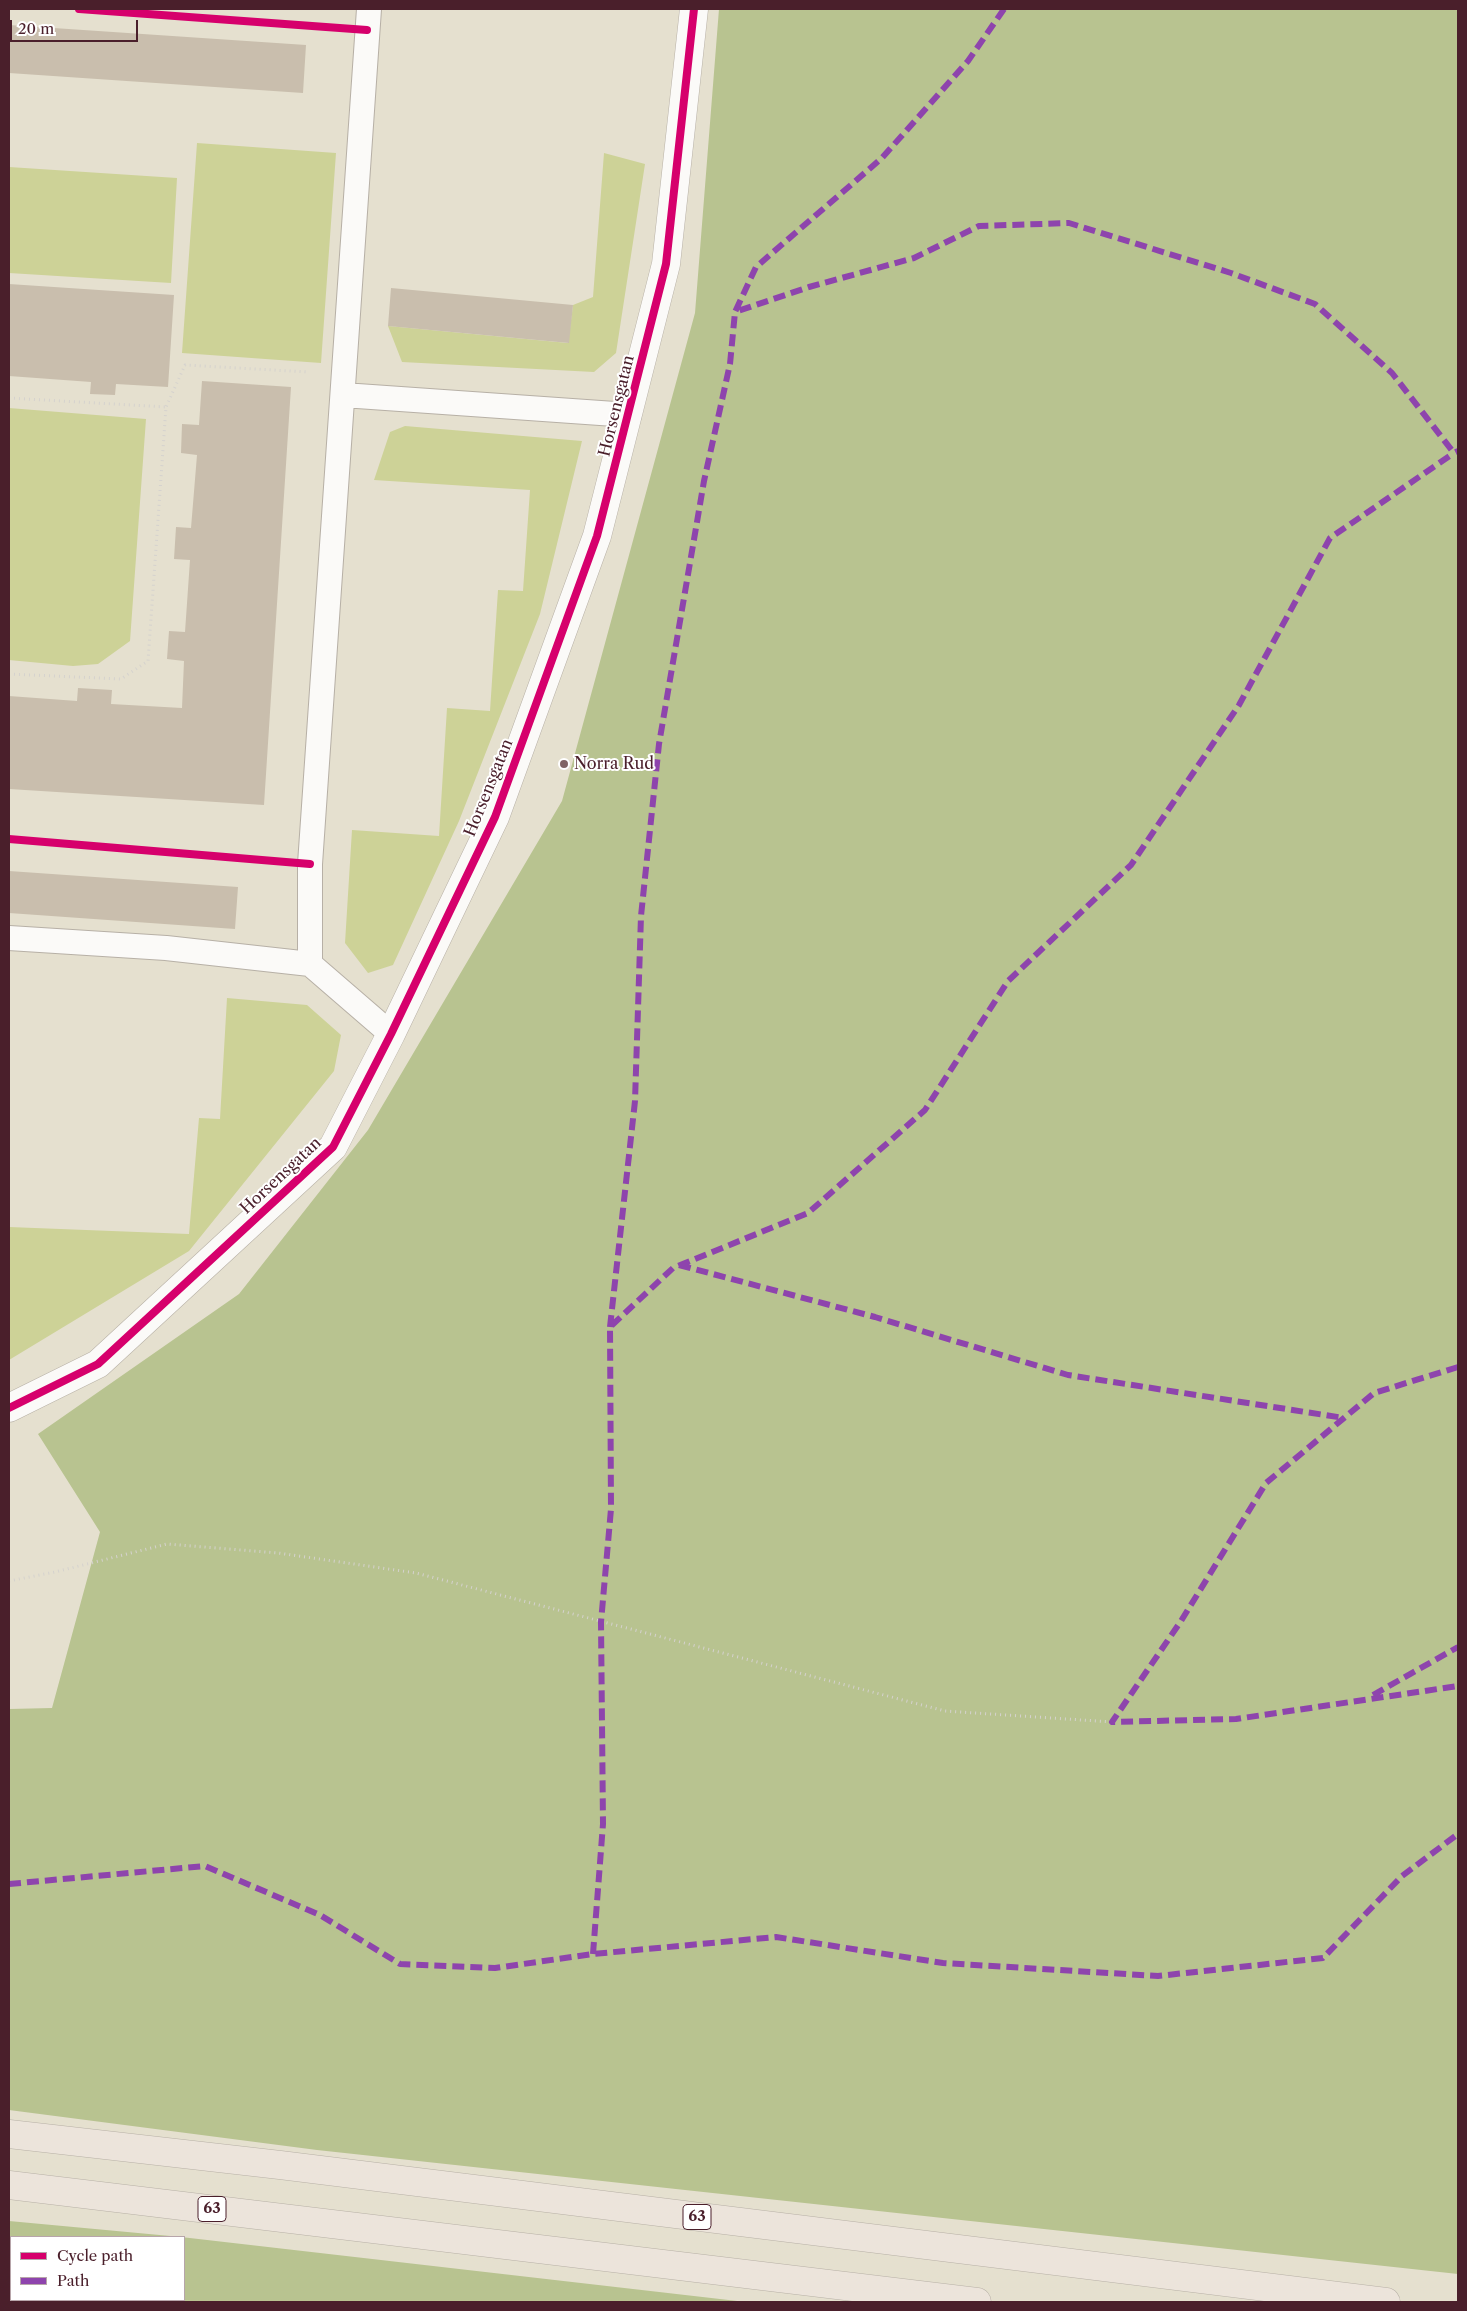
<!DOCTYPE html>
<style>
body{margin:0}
#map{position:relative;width:1467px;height:2311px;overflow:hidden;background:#e5e0cf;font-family:"Libre Caslon Text",serif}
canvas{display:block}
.frame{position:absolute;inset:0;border:10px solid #4a1f2b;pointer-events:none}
.legend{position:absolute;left:10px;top:2236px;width:175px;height:65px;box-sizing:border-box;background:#fff;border:1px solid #b7a5aa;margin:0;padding:6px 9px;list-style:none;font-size:15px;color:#4a1f2b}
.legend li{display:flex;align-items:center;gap:10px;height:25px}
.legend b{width:25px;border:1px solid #b7a5aa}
.scale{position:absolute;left:10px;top:20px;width:128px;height:22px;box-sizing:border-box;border:2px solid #4a1f2b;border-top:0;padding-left:6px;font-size:15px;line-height:18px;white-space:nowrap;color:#4a1f2b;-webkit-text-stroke:4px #fff;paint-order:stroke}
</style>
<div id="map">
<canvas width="1467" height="2311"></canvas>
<div class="frame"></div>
<ul class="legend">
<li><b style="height:6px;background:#d6006c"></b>Cycle path</li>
<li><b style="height:6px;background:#8e44ad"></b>Path</li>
</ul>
<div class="scale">20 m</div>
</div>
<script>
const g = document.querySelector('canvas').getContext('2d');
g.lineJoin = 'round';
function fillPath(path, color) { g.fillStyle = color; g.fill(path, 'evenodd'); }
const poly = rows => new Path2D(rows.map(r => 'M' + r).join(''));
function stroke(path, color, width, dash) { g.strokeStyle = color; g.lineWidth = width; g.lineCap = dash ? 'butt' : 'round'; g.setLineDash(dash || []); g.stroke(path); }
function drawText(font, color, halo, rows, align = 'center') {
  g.font = font + ' "Libre Caslon Text",serif'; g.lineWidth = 4; g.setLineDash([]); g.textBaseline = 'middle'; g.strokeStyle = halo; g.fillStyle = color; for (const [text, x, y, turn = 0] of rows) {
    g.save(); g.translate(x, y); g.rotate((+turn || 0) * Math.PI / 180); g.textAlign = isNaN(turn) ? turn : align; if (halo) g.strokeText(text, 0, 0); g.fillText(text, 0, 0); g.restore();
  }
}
const green = poly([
 [197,143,336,153,321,363,182,353],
 [604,153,645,164,616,353,594,372,402,362,388,326,568,343,573,305,593,297],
 [9,167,177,178,171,283,9,273],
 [9,408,146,419,130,641,98,664,73,666,9,660],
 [405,426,582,441,540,614,459,821,393,965,368,973,345,943,352,830,439,836,447,708,490,711,498,590,523,591,530,490,374,480,390,432],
 [227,998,307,1005,341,1035,334,1071,189,1251,9,1360,9,1227,189,1234,199,1118,220,1119]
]);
const forest = poly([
 [719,9,1458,9,1458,2274,317,2150,9,2110,9,1709,52,1708,100,1532,38,1434,239,1294,368,1130,562,801,695,313],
 [9,2221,181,2237,746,2302,9,2302],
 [11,2237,184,2237,184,2300,11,2300]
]);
const building = poly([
 [9,25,306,45,303,93,9,73],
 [9,284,174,295,168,387,116,384,115,395,90,394,91,382,9,376],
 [391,288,573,305,569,343,388,326],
 [202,381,291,387,264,805,9,789,9,696,77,701,78,688,112,690,111,704,182,708,184,661,167,659,169,631,185,632,190,560,174,559,176,527,191,528,197,455,181,453,182,424,199,425],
 [9,871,238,887,235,929,9,913]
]);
const path = poly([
 [9,398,166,407],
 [9,674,121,679,148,661,166,407,185,365,308,372],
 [9,1581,55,1572,167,1544,278,1553,416,1573,945,1711,1112,1722]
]);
const service = poly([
 [369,9,310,864,310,964,391,1034],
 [343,395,629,415],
 [9,938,166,948,310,964]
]);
const minor = poly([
 [9,1408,98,1364,333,1147,391,1034,495,817,597,536,666,264,694,9]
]);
const primary = poly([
 [9,2134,280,2165,1386,2302],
 [9,2185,977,2302]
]);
const quiet = poly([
 [1004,9,968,61,882,158,756,267,735,312,809,287,914,258,979,226,1069,223,1231,273,1315,304,1392,373,1454,453,1458,451],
 [679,1265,875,1317,1068,1375,1344,1418],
 [610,1327,635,1101,641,916,659,744,704,481,730,364,735,312],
 [1458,1367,1374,1393,1266,1483,1181,1621,1112,1722,1236,1719,1458,1686],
 [1373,1695,1458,1647],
 [9,1884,205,1866,320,1915,400,1964,495,1968,593,1954,776,1937,943,1963,1158,1976,1323,1958,1402,1876,1458,1834],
 [593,1954,603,1824,601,1622,611,1509,610,1327,673,1268,808,1213,925,1110,1008,981,1131,865,1239,705,1330,538,1454,453]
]);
const cycleway = poly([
 [79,9,367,30],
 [9,839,310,864],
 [9,1408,98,1364,333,1147,391,1034,495,817,597,536,666,264,694,9]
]);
const markers = [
 [564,764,5,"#806364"]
];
const shields = [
 [212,2209,28],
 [697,2217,28]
];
const shieldNames = [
 ["63",212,2209],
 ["63",697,2217]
];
const streetNames = [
 ["Horsensgatan",617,406,-76],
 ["Horsensgatan",489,788,-68],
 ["Horsensgatan",281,1176,-43]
];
const poiNames = [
 ["Norra Rud",574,764]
];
fillPath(green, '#cdd297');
fillPath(forest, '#b8c390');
fillPath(building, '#c9bead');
stroke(service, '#b7b0a6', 26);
stroke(minor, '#b7b0a6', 29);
stroke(primary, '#b7b0a6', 29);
stroke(path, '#d5d2ce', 3, [1, 4]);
stroke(service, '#fbfaf8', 24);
stroke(minor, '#fbfaf8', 28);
stroke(primary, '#ece4db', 28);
stroke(quiet, '#8e44ad', 6, [12, 6]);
stroke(cycleway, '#d6006c', 8);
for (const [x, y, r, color] of markers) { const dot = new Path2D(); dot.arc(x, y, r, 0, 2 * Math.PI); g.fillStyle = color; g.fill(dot); stroke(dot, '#fff', 2); }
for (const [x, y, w] of shields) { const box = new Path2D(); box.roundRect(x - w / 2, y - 12.5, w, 25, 4); g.fillStyle = '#fff'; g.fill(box); stroke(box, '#4a1f2b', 1); }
drawText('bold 15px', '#4a1f2b', null, shieldNames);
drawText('16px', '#4a1f2b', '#fff', streetNames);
drawText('16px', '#4a1f2b', '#fff', poiNames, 'left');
</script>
